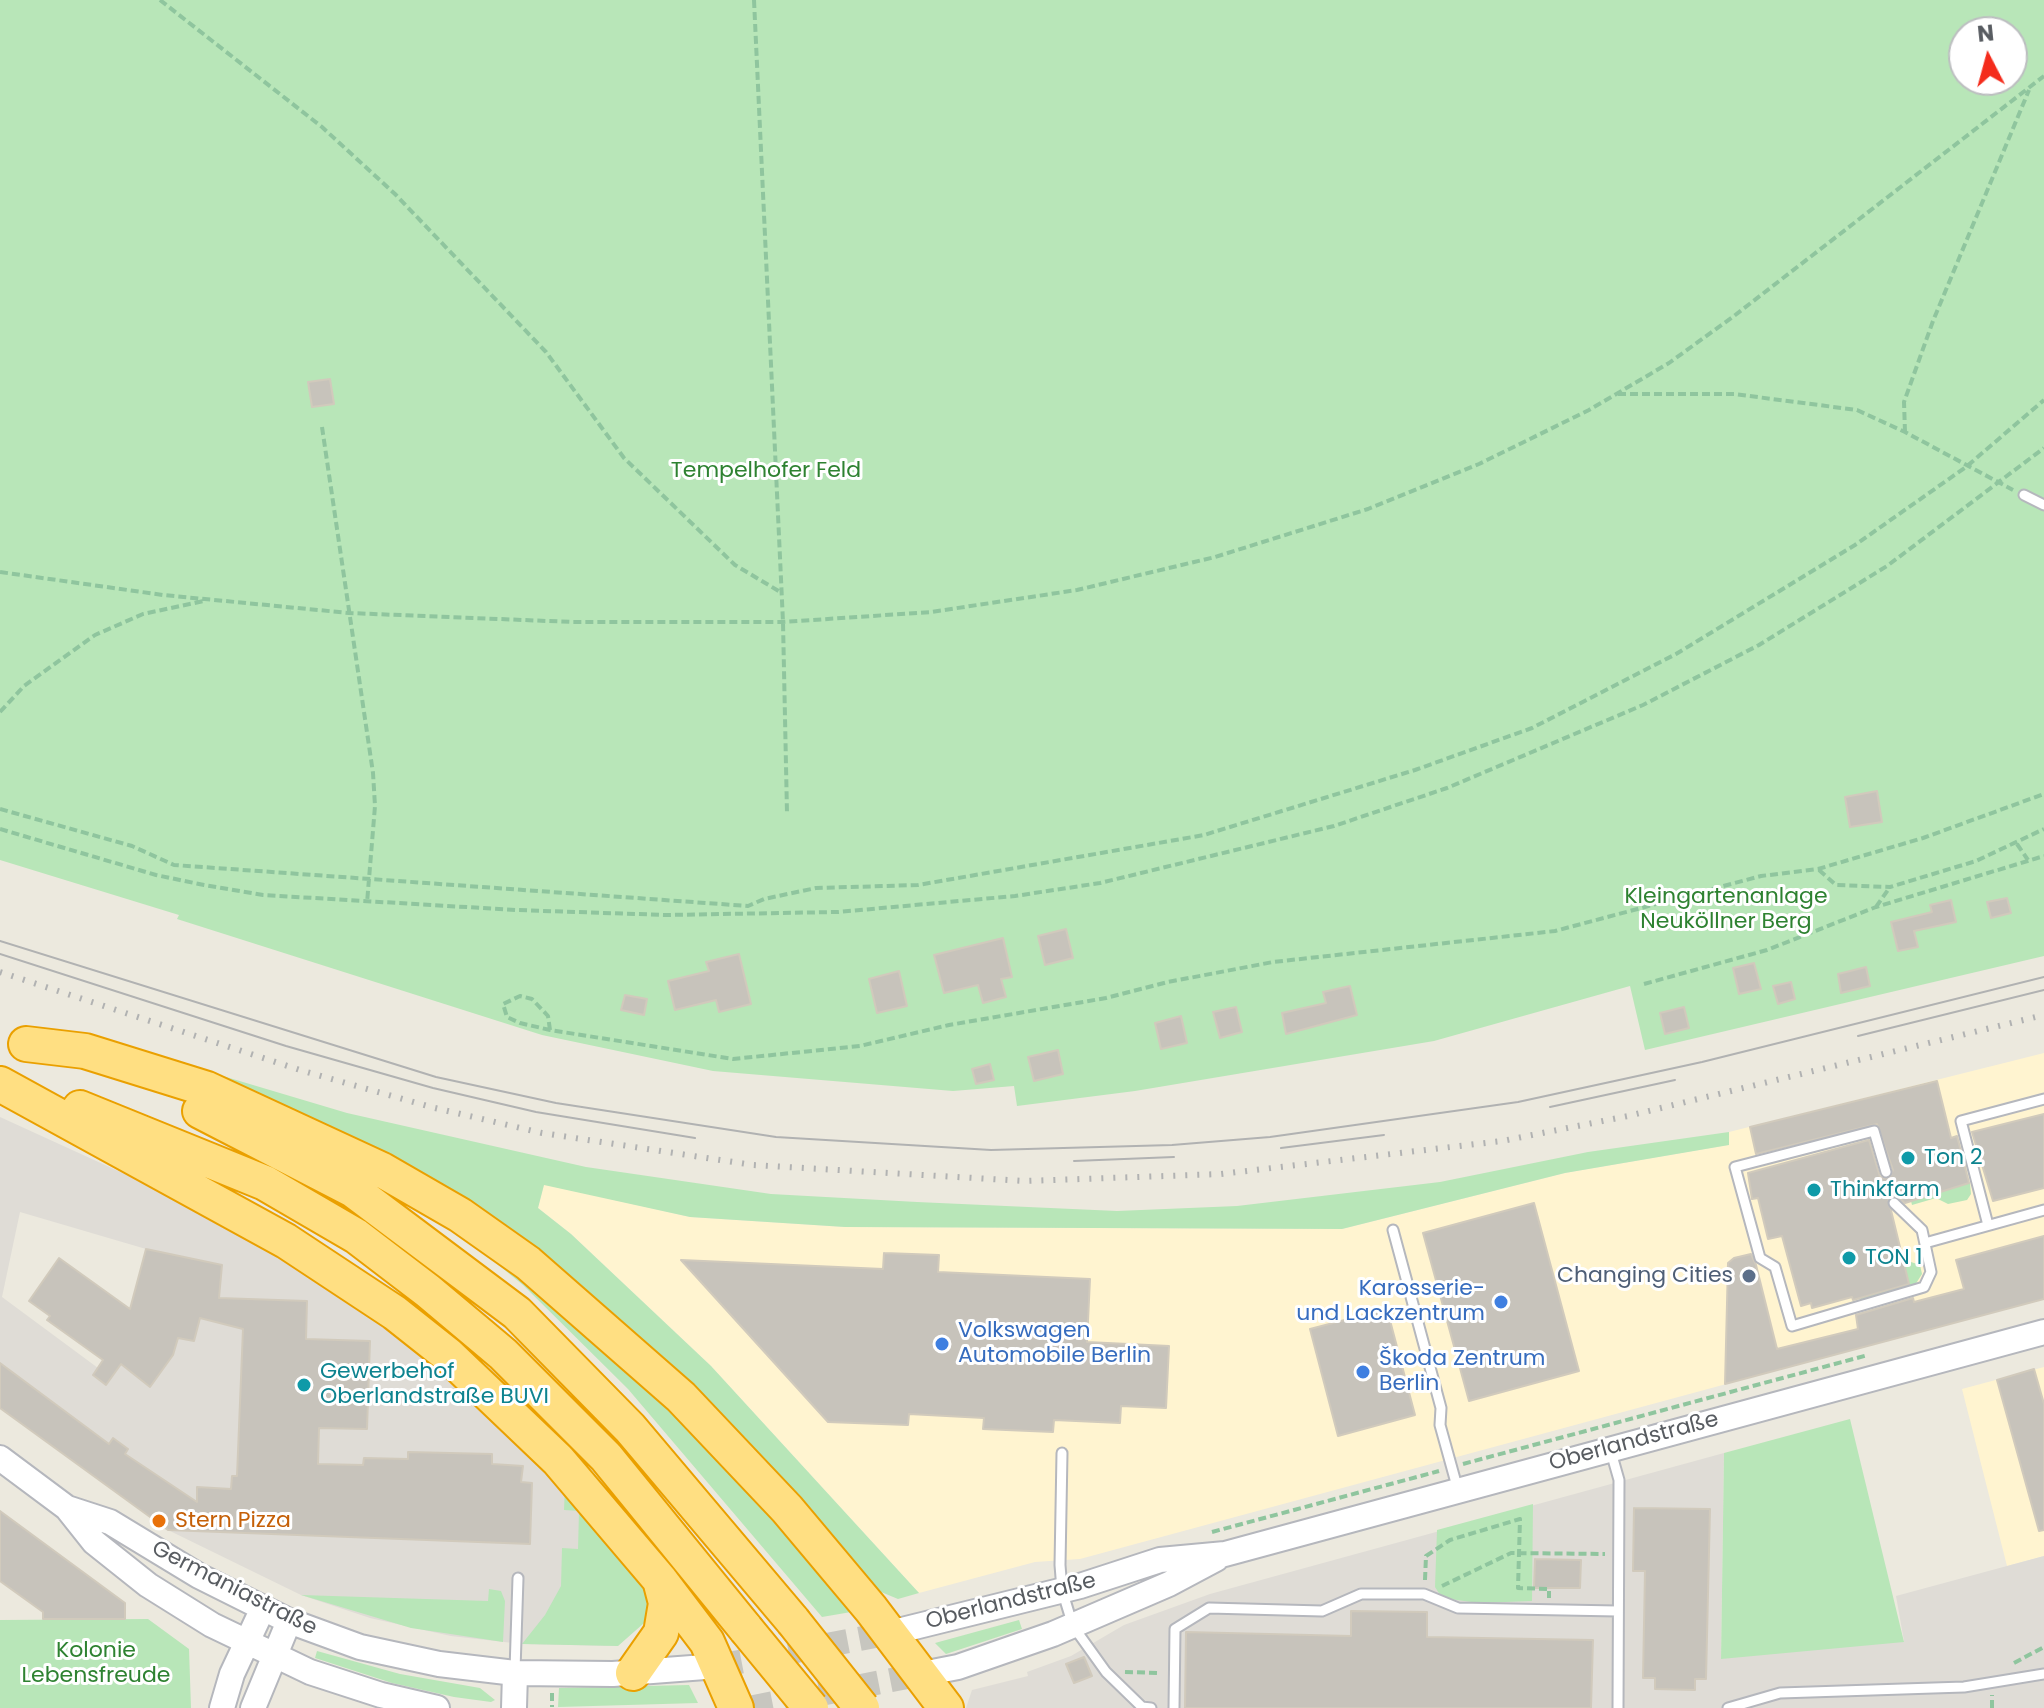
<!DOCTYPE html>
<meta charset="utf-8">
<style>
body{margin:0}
#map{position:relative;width:2044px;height:1708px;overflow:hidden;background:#ece9de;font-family:Poppins,sans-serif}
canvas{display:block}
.north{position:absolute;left:1948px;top:16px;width:80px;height:80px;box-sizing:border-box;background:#fff;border:2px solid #bcbec0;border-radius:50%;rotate:354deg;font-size:22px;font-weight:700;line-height:32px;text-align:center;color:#585c61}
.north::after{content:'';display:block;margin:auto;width:28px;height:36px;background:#f42c1c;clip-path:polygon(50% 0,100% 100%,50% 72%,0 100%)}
</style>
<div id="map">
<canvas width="2044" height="1708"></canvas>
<div class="north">N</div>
</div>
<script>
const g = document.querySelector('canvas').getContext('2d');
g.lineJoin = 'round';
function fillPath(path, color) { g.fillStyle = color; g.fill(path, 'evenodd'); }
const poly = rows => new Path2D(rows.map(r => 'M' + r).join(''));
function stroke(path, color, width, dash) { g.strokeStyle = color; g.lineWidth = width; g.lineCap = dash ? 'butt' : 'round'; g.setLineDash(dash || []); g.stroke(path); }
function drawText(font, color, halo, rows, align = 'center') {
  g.font = font + ' Poppins,sans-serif'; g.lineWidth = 6; g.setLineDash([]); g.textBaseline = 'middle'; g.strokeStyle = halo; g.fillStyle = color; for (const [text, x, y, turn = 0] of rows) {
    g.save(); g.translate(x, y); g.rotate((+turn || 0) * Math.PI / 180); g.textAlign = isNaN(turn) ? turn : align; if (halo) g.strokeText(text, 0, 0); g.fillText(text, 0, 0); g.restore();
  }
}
const commercial = poly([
 [2044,1053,2044,1298,1080,1559,1035,1562,919,1593,711,1366,571,1234,538,1208,544,1184,690,1217,845,1227,1342,1229,1565,1173,1728,1145,1729,1132],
 [2044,1367,2044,1556,2007,1566,1962,1389]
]);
const industrial = poly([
 [0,1117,186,1202,332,1283,401,1331,583,1505,618,1646,522,1644,451,1636,370,1618,301,1595,168,1530,0,1408],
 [20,1212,146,1249,124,1332,98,1368,2,1297],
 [1724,1453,1721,1658,1904,1641,1896,1596,2044,1556,2044,1708,966,1708,972,1690,1028,1676,1027,1672,1071,1656,1124,1625,1210,1594]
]);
const green = poly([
 [0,0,2044,0,2044,956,1645,1050,1630,986,1434,1041,1135,1091,1017,1106,1014,1086,953,1091,713,1071,542,1035,177,919,179,915,0,860],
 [1964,32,2012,32,2012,80,1964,80],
 [159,1057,347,1113,586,1167,771,1194,917,1202,1117,1211,1237,1206,1440,1182,1588,1152,1729,1132,1729,1145,1565,1173,1342,1229,845,1227,690,1217,544,1185,538,1208,571,1234,711,1366,919,1593,898,1599,869,1587,615,1322],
 [1970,1183,1971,1194,1967,1200,1948,1204,1936,1198,1912,1205,1911,1201],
 [474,1245,532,1284,704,1434,857,1611,822,1617,628,1389,523,1285],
 [1902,1259,1920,1265,1922,1274,1915,1285,1861,1300,1860,1295],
 [1850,1419,1904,1642,1721,1659,1724,1453],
 [565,1486,645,1585,652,1616,618,1646,522,1644,545,1615,561,1586,562,1548,578,1549,579,1511,564,1510],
 [1533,1504,1532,1601,1479,1603,1442,1598,1435,1587,1437,1530],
 [489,1589,501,1591,505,1601,503,1642,411,1628,301,1595,488,1601],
 [148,1619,189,1649,191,1708,0,1708,0,1620],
 [1019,1620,1022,1629,946,1654,935,1643],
 [317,1651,400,1674,480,1688,495,1700,491,1702,454,1697,392,1683,315,1658],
 [689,1685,698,1703,558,1707,559,1688]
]);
const building = poly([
 [330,379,334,404,312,407,308,382,330,379],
 [1877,791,1882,822,1850,827,1845,797,1877,791],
 [2007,898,2011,913,1991,918,1987,902,2007,898],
 [1951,900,1956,922,1914,931,1918,947,1898,951,1891,922,1932,912,1930,905,1951,900],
 [1066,929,1073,958,1045,965,1038,936,1066,929],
 [1003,938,1012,977,1001,979,1006,997,983,1003,978,985,944,993,934,955,1003,938],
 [739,954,751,1004,719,1012,716,1000,675,1010,668,981,709,971,706,962,739,954],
 [1754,963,1761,989,1739,994,1733,968,1754,963],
 [1866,967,1870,986,1841,993,1838,974,1866,967],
 [899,971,907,1006,877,1013,869,979,899,971],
 [1791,982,1795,999,1778,1004,1773,986,1791,982],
 [1350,986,1357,1015,1286,1034,1282,1013,1326,1003,1323,992,1350,986],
 [625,995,647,999,644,1015,621,1010,625,995],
 [1236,1007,1242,1032,1220,1038,1213,1012,1236,1007],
 [1684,1007,1689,1028,1665,1034,1660,1013,1684,1007],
 [1181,1016,1187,1043,1161,1049,1155,1023,1181,1016],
 [1058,1050,1063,1074,1034,1081,1028,1057,1058,1050],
 [990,1064,994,1080,976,1084,972,1069,990,1064],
 [1937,1081,1951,1138,1957,1136,1969,1183,1905,1203,1897,1196,1888,1198,1909,1284,1853,1300,1852,1297,1812,1308,1811,1303,1801,1306,1782,1236,1768,1239,1758,1198,1752,1199,1748,1173,1869,1140,1880,1177,1889,1179,1893,1170,1877,1124,1756,1154,1750,1127,1937,1081],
 [2044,1114,2044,1188,1993,1201,1972,1132,2044,1114],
 [1534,1203,1579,1371,1469,1401,1423,1233,1534,1203],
 [2044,1236,2044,1299,1725,1384,1728,1263,1734,1258,1751,1254,1756,1265,1777,1349,1858,1329,1856,1315,1913,1298,1914,1302,1964,1289,1956,1260,2044,1236],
 [146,1249,222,1265,219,1298,307,1301,306,1339,370,1341,367,1429,319,1428,318,1464,363,1465,364,1458,408,1459,408,1452,492,1454,492,1464,523,1466,521,1482,532,1483,530,1544,168,1530,0,1408,0,1363,109,1444,113,1438,128,1449,125,1454,197,1502,197,1487,231,1489,232,1476,237,1476,243,1329,200,1318,194,1341,178,1338,173,1355,150,1387,121,1364,106,1385,93,1375,103,1360,47,1320,50,1316,29,1301,59,1258,130,1309,146,1249],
 [884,1253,939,1255,938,1272,1090,1279,1087,1342,1169,1346,1166,1408,1121,1406,1120,1423,1054,1420,1053,1432,983,1429,984,1418,909,1414,908,1425,828,1422,681,1260,883,1269,884,1253],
 [1387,1309,1415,1415,1338,1436,1310,1329,1387,1309],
 [2034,1369,2044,1404,2044,1530,2039,1531,1997,1380,2034,1369],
 [1634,1508,1710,1509,1706,1679,1695,1679,1695,1690,1655,1689,1655,1678,1643,1678,1645,1571,1633,1571,1634,1508],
 [0,1511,125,1603,125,1619,43,1619,43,1612,0,1581,0,1511],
 [1535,1559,1581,1560,1580,1588,1534,1588,1535,1559],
 [1351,1611,1427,1612,1427,1637,1593,1640,1591,1708,1185,1708,1186,1632,1351,1636,1351,1611],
 [1084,1657,1092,1676,1074,1683,1066,1664,1084,1657]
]);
const tertiaryTunnel = poly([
 [718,1666,890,1633],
 [749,1708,922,1674]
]);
const path = poly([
 [160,0,322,127,395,194,546,352,624,458,735,565,782,593],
 [754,0,783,622,787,813],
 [1618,394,1734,394,1857,410,1905,432,2013,490],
 [322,427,373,773,375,806,367,903],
 [1905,432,1904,402,1933,321,2029,90],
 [0,572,163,595,349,613,573,622,783,622,931,612,1077,590,1215,557,1368,509,1479,464,1589,410,1669,363,1734,316,2044,76],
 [0,712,24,686,95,635,143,614,204,601],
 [0,809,132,846,174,865,748,906,764,899,816,888,918,885,1204,835,1415,770,1532,728,1676,654,1855,545,1966,467,2044,400],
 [0,829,156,875,204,885,263,895,516,910,666,915,838,912,1015,896,1100,883,1334,826,1447,788,1643,705,1759,645,1887,566,2044,448],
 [2017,844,2028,860],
 [1819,870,1836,885,1890,887,1976,861,2044,829],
 [1876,907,1890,887],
 [1644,984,1767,950,1876,907,2044,856],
 [550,1030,548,1016,532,999,520,996,503,1004,507,1017,520,1023,550,1030,733,1059,860,1046,949,1025,1106,998,1168,982,1273,962,1555,931,1761,876,1818,869,1923,838,2044,794],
 [1463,1464,1868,1355],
 [1212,1532,1439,1471],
 [1425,1580,1426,1556,1450,1540,1520,1519,1518,1588,1549,1589,1549,1598],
 [1442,1586,1511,1553,1605,1554],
 [2014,1663,2044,1647],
 [1125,1672,1160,1673],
 [552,1693,552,1707],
 [1992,1708,1992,1695]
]);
const service = poly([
 [2024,495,2044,505],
 [1886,1172,1874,1131,1735,1167,1760,1258,1775,1267,1792,1326,1924,1287,1931,1272,1922,1230,1894,1203],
 [1988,1225,1961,1121,2044,1099],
 [1393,1230,1441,1408,1440,1425,1458,1490],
 [1925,1243,2044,1210],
 [1611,1452,1619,1480,1618,1708],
 [1062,1453,1060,1565,1062,1590,1073,1626,1106,1672,1142,1707,1151,1708],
 [515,1670,518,1578],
 [1174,1708,1175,1629,1209,1608,1322,1611,1361,1594,1424,1594,1458,1608,1617,1611],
 [1728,1708,1780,1693,1964,1687,2044,1674]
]);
const tertiary = poly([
 [0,1458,67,1508,94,1542,148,1585,212,1625,310,1672,381,1695,437,1708],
 [67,1508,110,1522,199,1576,289,1621,360,1647,439,1664,515,1673,613,1674,718,1666],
 [890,1633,1080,1586,1160,1560,1225,1554,2044,1332],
 [922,1674,958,1667,1053,1634,1169,1584,1216,1559],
 [222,1708,232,1674,263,1608],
 [253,1708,289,1621],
 [514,1708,515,1673]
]);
const motorway = poly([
 [26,1044,85,1051,207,1089,382,1170,460,1215,528,1263,681,1397,787,1509,871,1609,946,1708],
 [0,1084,286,1241,395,1313,448,1355,558,1460,660,1580,707,1642,736,1708],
 [80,1108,265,1183,356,1236,428,1291,503,1354,606,1457,746,1629],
 [200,1111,353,1190,517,1313,630,1428,793,1621],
 [633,1673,661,1633,666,1603,660,1580]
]);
const tram = poly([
 [0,941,436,1077,556,1103,776,1137,991,1150,1172,1145,1270,1137,1518,1102,1702,1062,2044,977],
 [0,954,286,1046,433,1088,536,1112,695,1138],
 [1858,1036,2044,990],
 [1550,1107,1675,1080],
 [1281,1148,1384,1135],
 [1074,1161,1174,1157]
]);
const rail = poly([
 [0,972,303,1071,435,1108,542,1133,753,1165,1025,1181,1221,1174,1502,1141,1628,1116,2044,1015]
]);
const motorwayBridge = poly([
 [793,1621,862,1708],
 [746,1629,811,1708]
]);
const markers = [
 [1908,1158,8,"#0f9aa8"],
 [1814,1190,8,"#0f9aa8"],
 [1849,1258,8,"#0f9aa8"],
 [1749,1276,8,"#5c6f8a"],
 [1501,1302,8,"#3f7fe0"],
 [942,1344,8,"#3f7fe0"],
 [1363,1372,8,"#3f7fe0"],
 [304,1385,8,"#0f9aa8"],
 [159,1521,8,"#e8710a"]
];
const parkNames = [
 ["Tempelhofer Feld",766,471],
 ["Kleingartenanlage",1726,897],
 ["Neuköllner Berg",1726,922],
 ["Kolonie",96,1651],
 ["Lebensfreude",96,1676]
];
const cultureNames = [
 ["Ton 2",1924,1158],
 ["Thinkfarm",1830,1190],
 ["TON 1",1865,1258],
 ["Gewerbehof",320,1372],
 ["Oberlandstraße BUVI",320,1397]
];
const serviceNames = [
 ["Changing Cities",1733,1276]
];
const shopNames = [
 ["Karosserie-",1485,1289,"right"],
 ["und Lackzentrum",1485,1314,"right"],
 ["Volkswagen",958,1331],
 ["Automobile Berlin",958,1356],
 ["Škoda Zentrum",1379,1359],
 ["Berlin",1379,1384]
];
const streetNames = [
 ["Oberlandstraße",1634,1442,-15],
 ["Germaniastraße",234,1589,27],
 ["Oberlandstraße",1011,1602,-14]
];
const foodNames = [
 ["Stern Pizza",175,1521]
];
fillPath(commercial, '#fff4d0');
fillPath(industrial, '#dfdcd6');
fillPath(green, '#b8e6b8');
fillPath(building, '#c7c3bb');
stroke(building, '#d1cabc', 2);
stroke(tertiaryTunnel, '#c7c6bf', 24, [24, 12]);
stroke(service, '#b5b7bd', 13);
stroke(tertiary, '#b5b7bd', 28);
stroke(motorway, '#eaa000', 38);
stroke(path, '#8fc59e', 4, [8, 4]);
stroke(service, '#fff', 9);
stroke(tertiary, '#fff', 24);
stroke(motorway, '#ffdf82', 34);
stroke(tram, '#b1b2b2', 2);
stroke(rail, '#b1b2b2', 6, [2, 10]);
stroke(motorwayBridge, '#eaa000', 38, []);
stroke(motorwayBridge, '#ffdf82', 34);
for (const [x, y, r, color] of markers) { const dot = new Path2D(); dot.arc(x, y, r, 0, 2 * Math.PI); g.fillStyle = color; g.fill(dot); stroke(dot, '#fff', 3); }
drawText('22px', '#2e8231', '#fff', parkNames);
drawText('22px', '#0d838f', '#fff', cultureNames, 'left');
drawText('22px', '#4e5e75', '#fff', serviceNames, 'right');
drawText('22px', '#366cbe', '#fff', shopNames, 'left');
drawText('22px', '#585c61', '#fff', streetNames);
drawText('22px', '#c56008', '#fff', foodNames, 'left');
</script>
